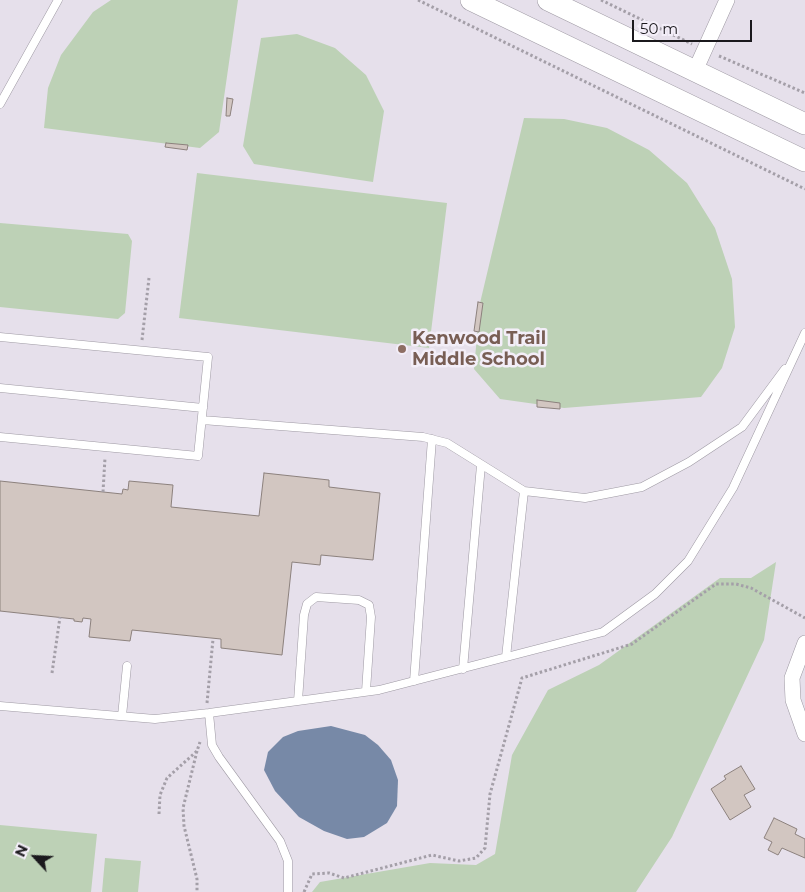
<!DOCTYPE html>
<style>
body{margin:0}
#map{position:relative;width:805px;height:892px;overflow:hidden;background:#e6e0eb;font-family:Montserrat,sans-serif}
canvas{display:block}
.north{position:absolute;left:10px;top:832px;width:50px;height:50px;-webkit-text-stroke:4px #f3eef8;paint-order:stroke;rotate:295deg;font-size:14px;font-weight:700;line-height:20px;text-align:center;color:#1b191d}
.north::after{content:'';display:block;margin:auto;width:18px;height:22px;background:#1b191d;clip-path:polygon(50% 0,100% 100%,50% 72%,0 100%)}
.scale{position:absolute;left:632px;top:20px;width:120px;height:22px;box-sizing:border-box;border:2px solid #1b191d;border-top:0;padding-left:6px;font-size:15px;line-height:18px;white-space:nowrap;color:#1b191d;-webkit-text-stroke:4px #f3eef8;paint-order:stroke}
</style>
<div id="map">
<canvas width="805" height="892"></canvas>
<div class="north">N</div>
<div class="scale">50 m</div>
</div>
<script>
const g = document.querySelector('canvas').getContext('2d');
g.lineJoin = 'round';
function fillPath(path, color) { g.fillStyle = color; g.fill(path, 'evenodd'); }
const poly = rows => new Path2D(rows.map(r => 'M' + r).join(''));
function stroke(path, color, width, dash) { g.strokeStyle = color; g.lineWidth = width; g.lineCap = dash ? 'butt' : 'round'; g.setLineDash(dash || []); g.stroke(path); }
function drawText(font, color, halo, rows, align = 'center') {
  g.font = font + ' Montserrat,sans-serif'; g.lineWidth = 5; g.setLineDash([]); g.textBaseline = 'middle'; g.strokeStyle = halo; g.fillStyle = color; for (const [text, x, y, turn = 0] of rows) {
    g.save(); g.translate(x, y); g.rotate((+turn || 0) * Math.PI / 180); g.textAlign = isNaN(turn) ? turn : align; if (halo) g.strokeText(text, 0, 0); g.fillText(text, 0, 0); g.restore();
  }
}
const green = poly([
 [111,0,238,0,219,132,200,148,44,128,48,88,61,55,93,12],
 [297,34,335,48,366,75,384,111,373,182,254,164,243,146,261,38],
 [524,118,564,119,607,128,649,150,687,183,715,228,732,279,735,327,722,368,701,397,564,408,500,399,474,369,480,303],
 [197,173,447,203,429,348,179,318],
 [0,223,128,234,132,241,125,313,118,319,0,307],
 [776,562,764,640,672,837,636,892,312,892,320,882,430,863,476,865,495,854,512,755,548,690,599,665,720,578,751,578],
 [0,825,97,834,91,892,0,892],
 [105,858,141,861,138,892,102,892]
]);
const water = poly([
 [331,726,365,735,378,745,391,760,398,780,397,806,387,823,364,837,347,839,324,831,299,817,275,791,264,770,268,752,283,737,298,731]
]);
const building = poly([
 [227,98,233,99,230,116,226,116,227,98],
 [166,143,188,145,187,150,165,147,166,143],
 [478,302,483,303,479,332,474,331,478,302],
 [537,400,560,403,560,409,537,407,537,400],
 [264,473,329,480,329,487,380,493,373,560,321,555,320,565,292,562,282,655,221,648,221,639,132,630,130,641,89,637,91,619,83,618,82,622,74,621,74,619,0,611,0,481,122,494,123,489,128,490,129,481,173,485,171,507,259,516,264,473],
 [741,766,755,789,744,795,751,807,730,820,711,789,726,779,724,776,741,766],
 [774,818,797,829,795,834,805,839,805,858,782,848,778,855,768,850,772,842,764,838,774,818]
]);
const path = poly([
 [418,0,805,189],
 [601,0,692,44],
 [719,56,805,93],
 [142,340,149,278],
 [103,492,105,458],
 [52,673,60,617],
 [207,703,213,639],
 [197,751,183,808,184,826,197,879,197,892],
 [159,814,160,795,167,778,197,751,200,742],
 [304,892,312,874,329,873,344,878,432,855,459,861,476,858,485,848,490,794,522,678,632,644,716,584,736,584,751,588,805,618]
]);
const service = poly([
 [0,104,58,0],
 [0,337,208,357,198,456,0,437],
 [0,388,203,408],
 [202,420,423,437,447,443,524,491,585,498,642,487,689,462,742,427,785,369],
 [506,657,524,491],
 [463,669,481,465],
 [414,681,432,439],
 [298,701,304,615,307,604,316,597,359,600,369,605,371,617,366,691],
 [0,706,155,719,209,713,379,690,603,632,655,594,688,561,733,488,805,333],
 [209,713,212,745,219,757,280,841,288,861,288,892],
 [122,716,127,666]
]);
const minor = poly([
 [695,71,727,0],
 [805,643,792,678,793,700,805,734]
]);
const secondary = poly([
 [471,0,805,161],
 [548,0,805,124]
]);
const markers = [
 [402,349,5,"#8d6e63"]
];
const educationNames = [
 ["Kenwood Trail",412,339],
 ["Middle School",412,360]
];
fillPath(green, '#bdd1b6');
fillPath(water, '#7789a7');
fillPath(building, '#d2c6c1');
stroke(building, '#8c817d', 1);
stroke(service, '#9e99a3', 9);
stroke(minor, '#9e99a3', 16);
stroke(secondary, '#9e99a3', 22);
stroke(path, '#a49fa8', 3, [2.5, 2.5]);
stroke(service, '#fff', 8);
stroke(minor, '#fff', 15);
stroke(secondary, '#fff', 21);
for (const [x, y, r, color] of markers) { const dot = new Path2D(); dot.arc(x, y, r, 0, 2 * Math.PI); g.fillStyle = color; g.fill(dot); stroke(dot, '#f3eef8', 2); }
drawText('bold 18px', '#785e54', '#f3eef8', educationNames, 'left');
</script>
